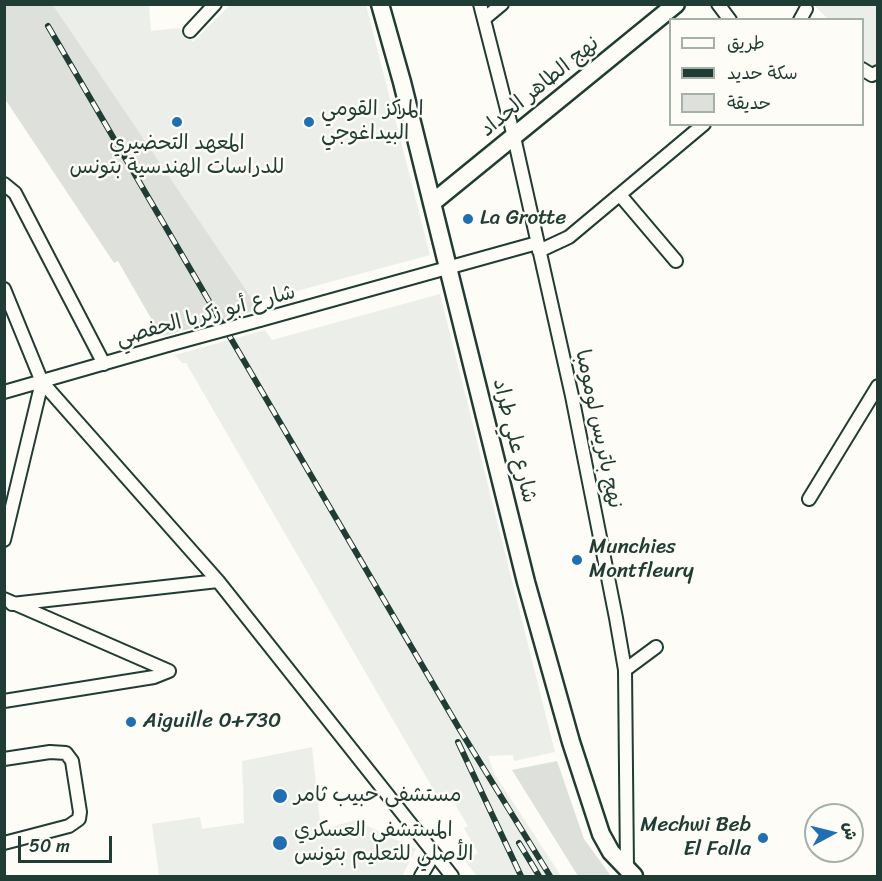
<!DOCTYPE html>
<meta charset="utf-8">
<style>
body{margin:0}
#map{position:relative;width:882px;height:881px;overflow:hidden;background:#fdfcf7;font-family:Sriracha,"Playpen Sans Arabic",sans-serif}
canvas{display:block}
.frame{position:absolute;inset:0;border:6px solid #1f3d34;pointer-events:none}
.legend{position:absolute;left:669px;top:18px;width:195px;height:108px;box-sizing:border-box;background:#fdfcf7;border:2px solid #a4b0a9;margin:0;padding:8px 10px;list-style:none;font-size:18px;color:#1f3d34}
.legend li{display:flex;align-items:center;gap:12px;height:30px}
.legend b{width:30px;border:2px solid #a4b0a9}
.north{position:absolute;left:804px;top:803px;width:60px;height:60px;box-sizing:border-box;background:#fdfcf7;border:2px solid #a4b0a9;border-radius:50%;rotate:83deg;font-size:16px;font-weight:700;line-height:24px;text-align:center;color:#1f3d34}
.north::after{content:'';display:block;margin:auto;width:21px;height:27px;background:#1f6fb2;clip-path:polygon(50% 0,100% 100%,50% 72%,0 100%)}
.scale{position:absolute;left:18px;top:836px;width:94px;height:27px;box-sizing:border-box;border:3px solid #1f3d34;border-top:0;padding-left:8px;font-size:18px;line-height:21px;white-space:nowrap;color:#1f3d34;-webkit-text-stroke:4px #fdfcf7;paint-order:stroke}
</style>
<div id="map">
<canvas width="882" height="881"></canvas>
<div class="frame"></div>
<ul class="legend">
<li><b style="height:8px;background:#fdfcf7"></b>طريق</li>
<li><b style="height:8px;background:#1f3d34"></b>سكة حديد</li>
<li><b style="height:16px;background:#dde0db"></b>حديقة</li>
</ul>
<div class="north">ش</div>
<div class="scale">50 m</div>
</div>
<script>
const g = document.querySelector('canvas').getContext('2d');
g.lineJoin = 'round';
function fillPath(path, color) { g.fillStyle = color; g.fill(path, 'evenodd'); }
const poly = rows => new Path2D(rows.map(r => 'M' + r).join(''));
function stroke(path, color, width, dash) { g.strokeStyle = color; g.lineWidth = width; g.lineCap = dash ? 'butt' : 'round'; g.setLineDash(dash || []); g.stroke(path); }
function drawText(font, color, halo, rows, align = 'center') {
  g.font = font + ' Sriracha,"Playpen Sans Arabic",sans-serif'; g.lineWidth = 5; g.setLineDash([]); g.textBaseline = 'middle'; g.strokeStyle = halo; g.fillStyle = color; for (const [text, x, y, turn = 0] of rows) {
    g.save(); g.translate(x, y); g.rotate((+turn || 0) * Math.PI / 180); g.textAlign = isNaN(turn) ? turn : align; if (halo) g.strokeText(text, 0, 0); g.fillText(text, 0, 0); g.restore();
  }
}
const built = poly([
 [53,5,149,5,151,31,179,28,193,42,230,5,366,5,430,255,263,300,257,306],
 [814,5,877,5,877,66,874,71,863,63,862,20,828,19],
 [440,294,555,752,514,761,513,755,488,756,494,773,561,876,477,876,465,861,478,853,464,828,468,826,449,794,439,799,186,363,182,363,175,355,265,330,272,340],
 [312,747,321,830,355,820,416,849,402,876,153,876,159,875,152,824,200,817,202,829,243,823,244,826,242,761]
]);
const green = poly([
 [4,5,53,5,257,306,254,311,163,336,156,327,118,261,114,263,5,99],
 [557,761,584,839,611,876,578,876,512,770]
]);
const street = poly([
 [480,4,514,137,572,396,616,618,625,670,627,868],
 [718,4,730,20],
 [484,19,502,4],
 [800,20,806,9],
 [190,31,215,4],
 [862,69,872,75,878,72],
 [4,184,15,193,104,364],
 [620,195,676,261],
 [539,251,569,237,704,124],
 [4,289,42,382,218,581,452,876],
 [260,320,537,243],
 [4,392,168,345],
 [809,499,878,386],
 [4,540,42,382],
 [4,599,169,671],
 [12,604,218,581],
 [625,670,656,647],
 [4,701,154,677,169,671],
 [4,759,50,752,66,753,72,761,80,812,79,819,69,826,4,843],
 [421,876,434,854]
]);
const secondary = poly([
 [380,4,402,82,526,582,571,742,601,834,611,852,634,876],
 [432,203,676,4]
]);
const rail = poly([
 [48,26,460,730,550,876],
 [458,742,521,876],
 [519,843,539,876]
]);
const streetBridge = poly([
 [168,345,260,320]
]);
const markers = [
 [177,122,6,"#1f6fb2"],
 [309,122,6,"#1f6fb2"],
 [468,219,6,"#1f6fb2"],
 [577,560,6,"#1f6fb2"],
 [131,722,6,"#1f6fb2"],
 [280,796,8,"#1f6fb2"],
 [763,838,6,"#1f6fb2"],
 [280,843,8,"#1f6fb2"]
];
const streetNames = [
 ["نهج الطاهر الحداد",540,87,-39],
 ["شارع أبو زكريا الحفصي",206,316,-15],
 ["نهج باتريس لومومبا",598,429,78],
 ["شارع علي طراد",514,441,76]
];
const poiNames = [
 ["المركز القومي",321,110],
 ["البيداغوجي",321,134],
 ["المعهد التحضيري",177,144,"center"],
 ["للدراسات الهندسية بتونس",177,168,"center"],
 ["La Grotte",480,219],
 ["Munchies",589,548],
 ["Montfleury",589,572],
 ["Aiguille 0+730",143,722],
 ["مستشفى حبيب ثامر",294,796],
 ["Mechwi Beb",751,826,"right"],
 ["El Falla",751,850,"right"],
 ["المستشفى العسكري",294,831],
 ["الأصلي للتعليم بتونس",294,855]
];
fillPath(built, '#eceee9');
fillPath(green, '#dde0db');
stroke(street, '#1f3d34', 16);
stroke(secondary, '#1f3d34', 21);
stroke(street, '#fdfcf7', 12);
stroke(secondary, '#fdfcf7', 16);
stroke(rail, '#1f3d34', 6);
stroke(rail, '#fdfcf7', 4, [11]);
stroke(streetBridge, '#1f3d34', 16, []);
stroke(streetBridge, '#fdfcf7', 12);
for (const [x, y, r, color] of markers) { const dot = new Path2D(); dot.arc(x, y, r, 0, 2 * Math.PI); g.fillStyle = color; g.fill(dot); stroke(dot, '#fdfcf7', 2); }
drawText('21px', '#1f3d34', '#fdfcf7', streetNames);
drawText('21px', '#1f3d34', '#fdfcf7', poiNames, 'left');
</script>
